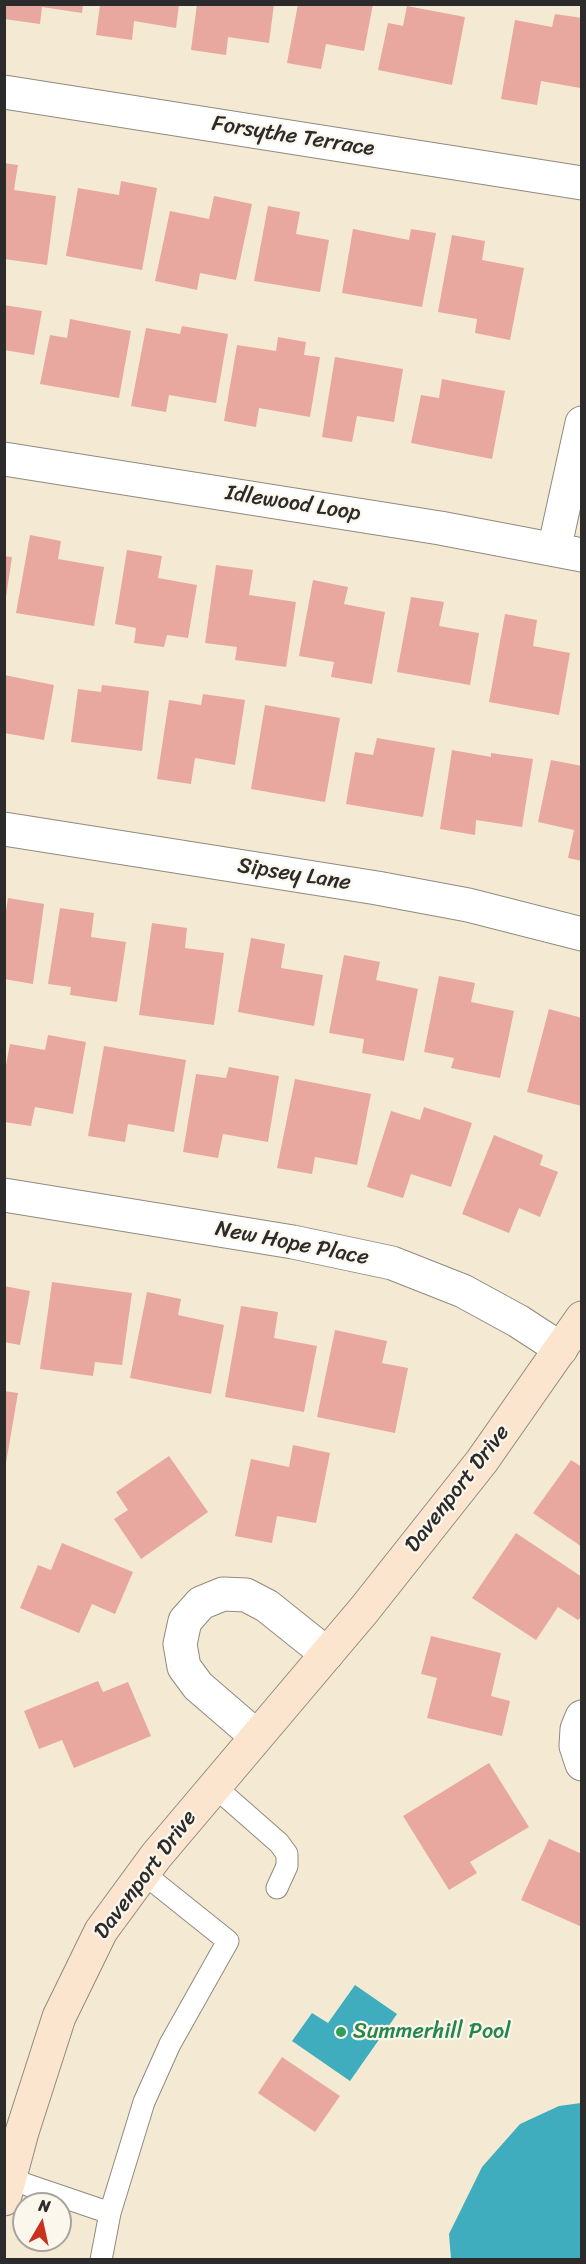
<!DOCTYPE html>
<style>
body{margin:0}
#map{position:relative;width:586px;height:2264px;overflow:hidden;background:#f4ead3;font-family:Sriracha,sans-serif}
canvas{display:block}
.frame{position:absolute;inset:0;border:6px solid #2b2b2b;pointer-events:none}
.north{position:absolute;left:12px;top:2192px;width:60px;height:60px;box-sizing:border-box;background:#fbf7ec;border:2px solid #a8a59f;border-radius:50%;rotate:9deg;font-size:16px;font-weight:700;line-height:24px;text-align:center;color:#2b2b2b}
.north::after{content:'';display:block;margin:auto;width:21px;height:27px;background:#c8321e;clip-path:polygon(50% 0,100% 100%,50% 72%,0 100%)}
</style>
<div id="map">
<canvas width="586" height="2264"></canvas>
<div class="frame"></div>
<div class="north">N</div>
</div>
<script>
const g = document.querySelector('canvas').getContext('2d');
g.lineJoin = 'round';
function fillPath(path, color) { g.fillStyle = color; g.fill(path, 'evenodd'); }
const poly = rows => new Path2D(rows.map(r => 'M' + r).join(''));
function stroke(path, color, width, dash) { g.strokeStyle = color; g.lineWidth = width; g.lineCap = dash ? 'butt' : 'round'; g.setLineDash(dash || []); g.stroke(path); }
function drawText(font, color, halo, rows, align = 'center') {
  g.font = font + ' Sriracha,sans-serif'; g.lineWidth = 4.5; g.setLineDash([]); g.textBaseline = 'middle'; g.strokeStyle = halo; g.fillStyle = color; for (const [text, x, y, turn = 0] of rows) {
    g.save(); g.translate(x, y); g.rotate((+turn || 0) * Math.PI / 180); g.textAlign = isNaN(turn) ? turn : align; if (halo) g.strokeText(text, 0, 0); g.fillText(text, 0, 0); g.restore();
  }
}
const water = poly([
 [355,1985,397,2014,350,2081,292,2041,312,2013,328,2023],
 [581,2103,581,2259,451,2259,449,2234,482,2167,520,2124,559,2106]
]);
const building = poly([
 [4,4,83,4,82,13,42,7,40,24,4,19],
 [197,4,274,4,269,43,228,37,226,55,191,50],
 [298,4,373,4,364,51,326,44,321,69,287,63],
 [100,5,179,5,176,28,134,21,132,40,96,35],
 [407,6,465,17,452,85,378,70,388,23,403,26],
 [555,14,582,18,580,88,541,81,537,105,501,99,515,20,552,27],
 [4,163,18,165,14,190,56,196,47,265,4,259],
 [121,181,157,188,142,270,66,256,78,188,119,195],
 [214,196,252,204,236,280,200,273,197,290,155,281,170,211,209,219],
 [268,206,300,212,296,234,329,240,320,292,254,281],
 [353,229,409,240,411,229,436,233,422,307,342,293],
 [452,235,485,241,482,260,524,268,510,340,475,333,477,319,438,312],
 [4,305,42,311,34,355,4,350],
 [70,319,131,331,119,398,40,384,50,335,67,338],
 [182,326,228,334,216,403,169,395,166,412,131,406,146,328,180,334],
 [278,337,306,342,304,355,320,357,310,417,259,408,256,427,224,421,237,345,276,351],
 [335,357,403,369,394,422,357,416,352,442,322,437],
 [442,379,505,391,492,459,411,443,421,395,439,398],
 [30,535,61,541,58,559,104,567,94,626,16,613],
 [127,550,162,556,158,578,197,585,188,638,167,635,164,647,134,643,136,628,115,624],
 [4,556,12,557,6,597,4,597],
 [216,565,253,570,249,595,296,602,286,667,235,660,237,647,205,643],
 [313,580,348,587,344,604,385,612,372,684,331,677,334,662,299,656],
 [411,597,444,602,439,626,479,633,470,685,397,672],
 [505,614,537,620,533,646,570,653,559,715,489,702],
 [4,675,54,685,44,740,4,733],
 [102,685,149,691,142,751,71,742,78,689,101,692],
 [203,694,245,700,235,765,195,758,191,784,157,779,169,700,201,705],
 [265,705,340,718,325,802,251,789],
 [377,738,435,748,423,817,346,804,355,752,373,755],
 [452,750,491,757,491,753,533,759,522,827,476,820,475,835,440,829],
 [551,760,582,766,582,861,568,858,574,830,538,822],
 [8,898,44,904,33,984,4,979,4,923],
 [60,908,94,913,91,937,126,942,117,1002,70,995,71,987,48,984],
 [152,923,187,928,185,948,224,953,214,1025,139,1015],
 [251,938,285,944,281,968,323,975,314,1026,238,1012],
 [344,955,380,962,376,980,418,989,404,1061,362,1053,364,1039,329,1033],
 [439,976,475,983,471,1002,514,1011,500,1078,451,1068,454,1058,424,1052],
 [549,1009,582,1018,582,1106,527,1092],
 [48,1035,86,1042,73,1114,35,1107,31,1126,4,1122,4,1075,10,1044,45,1050],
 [104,1046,186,1060,174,1132,128,1124,125,1142,88,1136],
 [229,1067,279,1076,268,1142,223,1134,218,1158,183,1152,196,1074,226,1078],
 [295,1079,371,1094,357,1165,315,1157,312,1174,277,1168],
 [424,1107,472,1123,451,1187,411,1174,403,1198,367,1187,391,1111,420,1120],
 [494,1135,543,1155,540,1165,558,1172,540,1217,519,1208,509,1233,462,1214],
 [52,1282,132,1293,122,1365,95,1362,93,1376,40,1369],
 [4,1286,30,1291,20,1345,4,1342],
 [147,1292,181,1299,178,1315,224,1325,211,1394,130,1378],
 [241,1306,278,1312,274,1338,317,1346,304,1412,225,1397],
 [335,1330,387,1341,382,1363,408,1368,395,1433,317,1417],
 [4,1391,18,1393,6,1463,4,1463],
 [293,1445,330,1453,316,1523,277,1516,272,1543,235,1536,251,1459,289,1467],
 [169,1456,208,1512,141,1559,114,1519,128,1510,116,1492],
 [571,1460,582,1467,582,1547,533,1513],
 [516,1533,582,1577,582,1616,578,1620,558,1607,536,1640,472,1598],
 [62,1543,133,1572,115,1614,92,1604,79,1633,20,1608,38,1565,51,1570],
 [431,1636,501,1653,491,1696,510,1701,502,1736,427,1718,437,1678,421,1674],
 [98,1681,103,1692,128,1682,151,1736,74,1768,62,1740,39,1749,24,1711],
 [489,1763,529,1827,470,1862,477,1873,449,1890,403,1816],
 [549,1839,582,1854,582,1927,521,1900],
 [282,2057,340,2096,315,2132,258,2093]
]);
const lane = poly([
 [214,1786,279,1843,287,1854,287,1866,277,1888],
 [10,2179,110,2213],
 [101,2260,110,2213,144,2102,170,2044,228,1941,143,1873]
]);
const street = poly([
 [4,92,582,183],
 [4,459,440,528,582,555],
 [554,550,582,423],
 [4,829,377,888,468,905,582,934],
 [4,1195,293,1242,392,1263,463,1291,518,1321,561,1349],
 [582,1717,577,1729,576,1746,582,1764],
 [256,1736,198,1686,184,1667,180,1644,185,1621,201,1603,223,1594,246,1595,267,1606,327,1654]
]);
const secondary = poly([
 [4,2199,22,2132,59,2017,101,1931,156,1856,364,1610,482,1461,582,1318]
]);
const markers = [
 [341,2032,6,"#2e9e5b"]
];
const streetNames = [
 ["Forsythe Terrace",293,137,9],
 ["Idlewood Loop",293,504,9],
 ["Sipsey Lane",294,875,9],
 ["New Hope Place",292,1244,11],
 ["Davenport Drive",458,1489,-52],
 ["Davenport Drive",146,1875,-53]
];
const leisureNames = [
 ["Summerhill Pool",353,2032]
];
fillPath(water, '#40adbe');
fillPath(building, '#e8a89f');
stroke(lane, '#908a7f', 23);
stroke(street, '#908a7f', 35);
stroke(secondary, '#908a7f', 35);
stroke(lane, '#fff', 21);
stroke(street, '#fff', 33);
stroke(secondary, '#fce5cf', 33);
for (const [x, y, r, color] of markers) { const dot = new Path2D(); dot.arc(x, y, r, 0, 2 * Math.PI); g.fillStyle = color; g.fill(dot); stroke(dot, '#fbf7ec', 2); }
drawText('22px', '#2b2b2b', '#fbf7ec', streetNames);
drawText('22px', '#27864d', '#fbf7ec', leisureNames, 'left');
</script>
